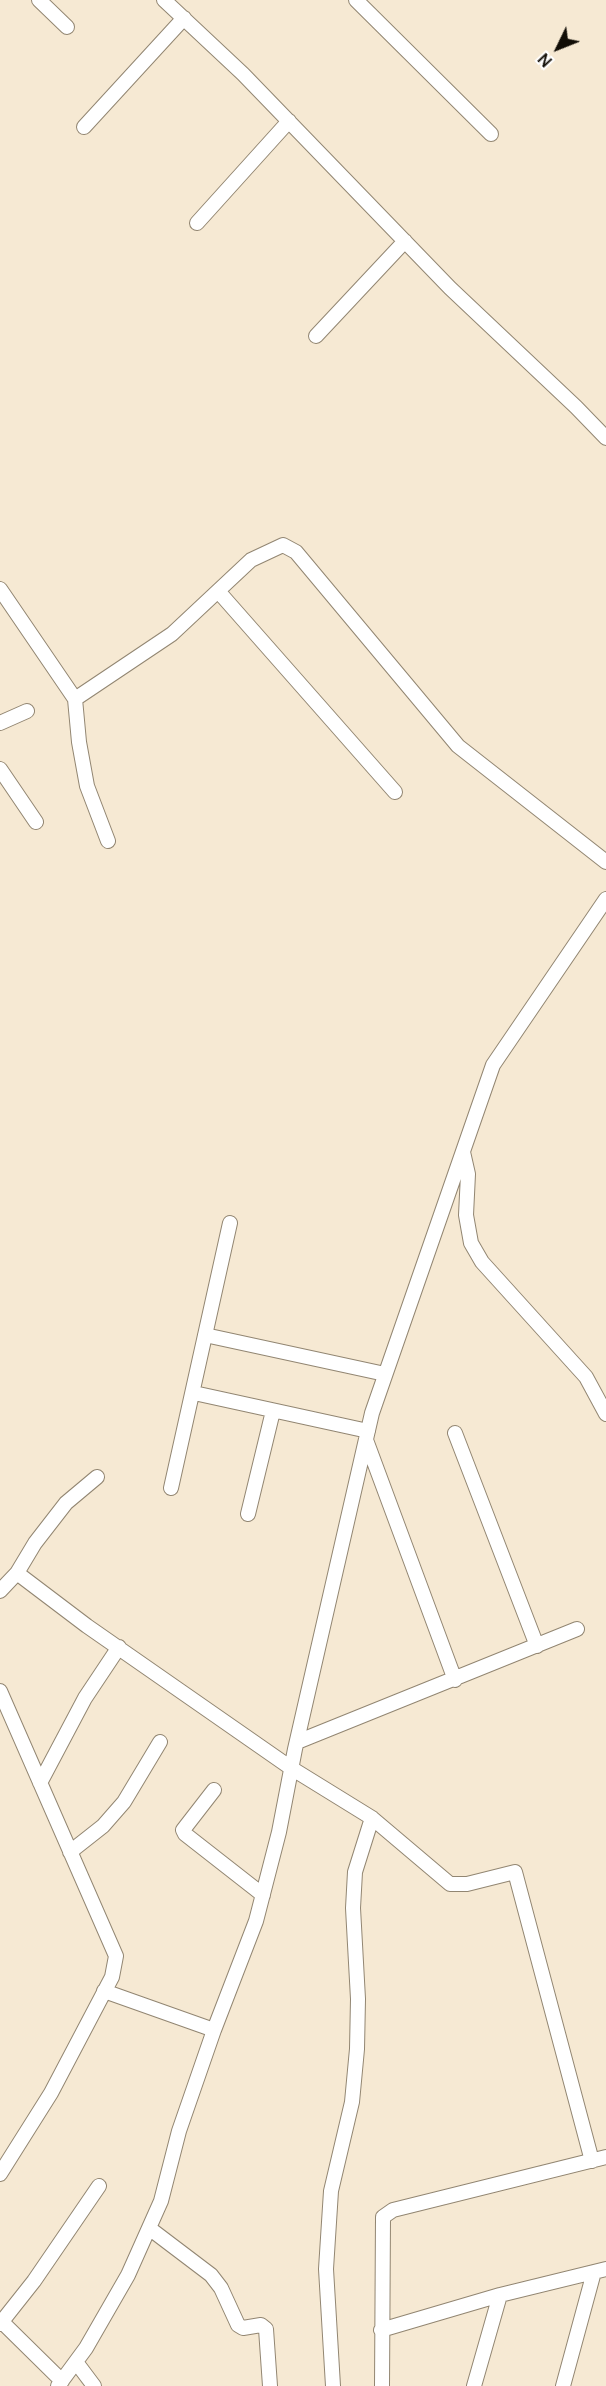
<!DOCTYPE html>
<style>
body{margin:0}
#map{position:relative;width:606px;height:2386px;overflow:hidden;background:#f6e9d3;font-family:Manrope,sans-serif}
canvas{display:block}
.north{position:absolute;left:528px;top:18px;width:60px;height:60px;-webkit-text-stroke:4px #fff;paint-order:stroke;rotate:227deg;font-size:16px;font-weight:700;line-height:24px;text-align:center;color:#110d06}
.north::after{content:'';display:block;margin:auto;width:21px;height:27px;background:#110d06;clip-path:polygon(50% 0,100% 100%,50% 72%,0 100%)}
</style>
<div id="map">
<canvas width="606" height="2386"></canvas>
<div class="north">N</div>
</div>
<script>
const g = document.querySelector('canvas').getContext('2d');
g.lineJoin = 'round';
const poly = rows => new Path2D(rows.map(r => 'M' + r).join(''));
function stroke(path, color, width, dash) { g.strokeStyle = color; g.lineWidth = width; g.lineCap = dash ? 'butt' : 'round'; g.setLineDash(dash || []); g.stroke(path); }
const minor = poly([
 [39,0,67,27],
 [164,0,243,74,450,288,576,407,606,438],
 [356,0,491,134],
 [84,127,184,18],
 [197,223,289,121],
 [316,336,405,241],
 [0,589,75,699,172,634,251,560,283,545,296,552,458,746,606,862],
 [218,591,395,792],
 [75,699,79,742,87,786,108,841],
 [0,723,27,711],
 [0,769,36,822],
 [463,1152,468,1174,466,1215,471,1243,482,1262,586,1377,606,1414],
 [205,1335,385,1374],
 [194,1393,368,1431],
 [455,1433,537,1646],
 [366,1440,455,1680],
 [171,1488,230,1223],
 [248,1514,273,1411],
 [17,1573,87,1626,291,1768,372,1818,450,1884,467,1884,515,1872,592,2161],
 [0,1591,17,1573,35,1543,66,1503,97,1477],
 [0,1691,116,1956,112,1977,51,2093,0,2174],
 [297,1742,577,1629],
 [40,1783,85,1698,119,1647],
 [214,1790,183,1830,185,1834,263,1895],
 [70,1852,103,1826,124,1802,160,1742],
 [104,1991,214,2030],
 [149,2228,211,2275,221,2288,238,2325,243,2328,261,2325,266,2329,270,2386],
 [0,2320,62,2381],
 [0,2324,34,2281,99,2186],
 [381,2330,500,2295,606,2269],
 [76,2362,94,2386],
 [58,2386,86,2348,128,2275,161,2201,179,2131,214,2030,256,1921,279,1832,295,1749,372,1413,493,1065,606,899],
 [333,2386,326,2269,331,2191,352,2102,357,2049,358,1999,353,1908,355,1872,372,1818],
 [382,2386,383,2217,393,2210,606,2157],
 [474,2386,500,2295],
 [563,2386,594,2272]
]);
stroke(minor, '#928672', 16);
stroke(minor, '#fff', 14);
</script>
